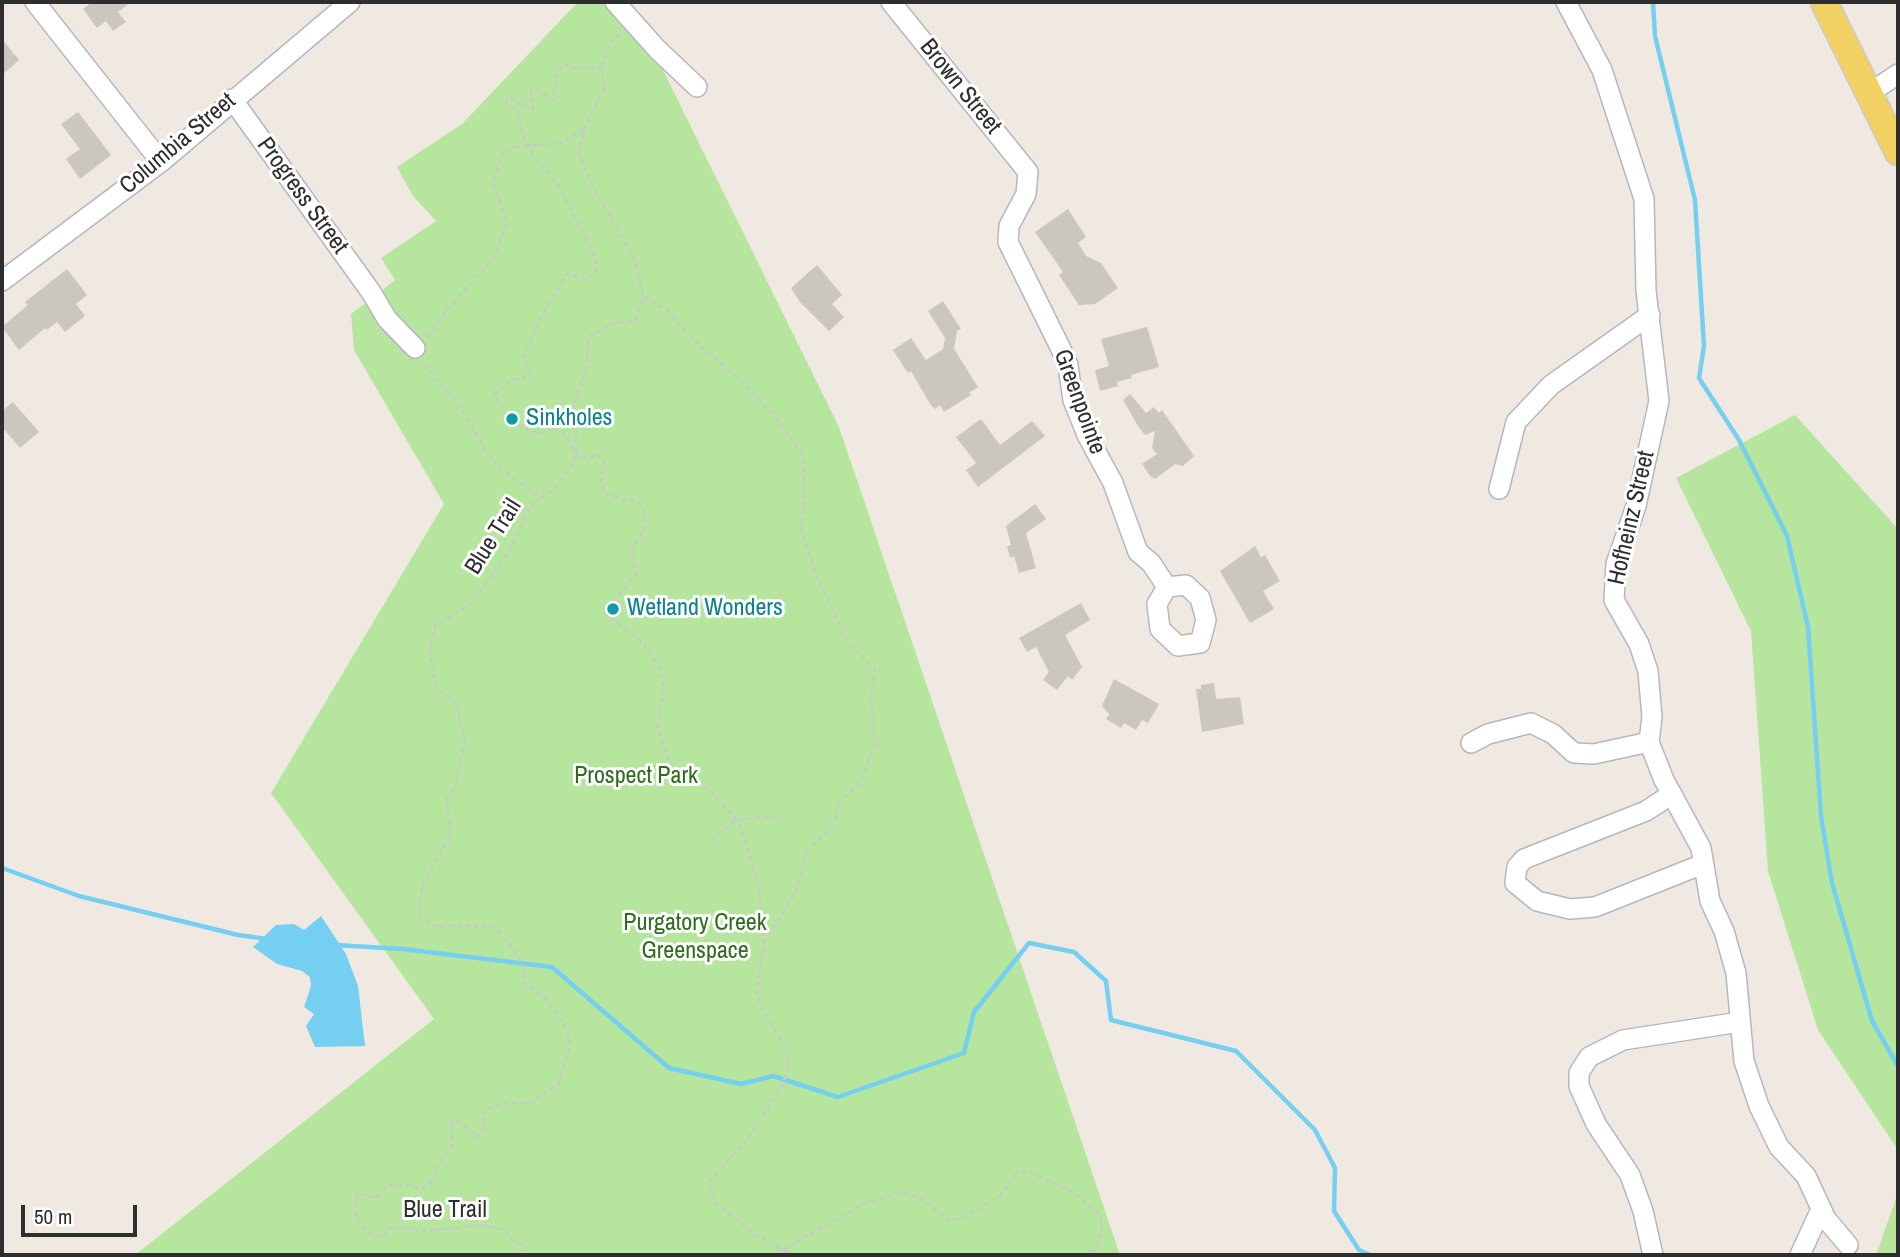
<!DOCTYPE html>
<style>
body{margin:0}
#map{position:relative;width:1900px;height:1257px;overflow:hidden;background:#efe9e1;font-family:"Archivo Narrow",sans-serif}
canvas{display:block}
.frame{position:absolute;inset:0;border:4px solid #2e2e2e;pointer-events:none}
.scale{position:absolute;left:21px;top:1205px;width:116px;height:32px;box-sizing:border-box;border:4px solid #2e2e2e;border-top:0;padding-left:9px;font-size:21px;line-height:24px;white-space:nowrap;color:#2e2e2e;-webkit-text-stroke:5px #fff;paint-order:stroke}
</style>
<div id="map">
<canvas width="1900" height="1257"></canvas>
<div class="frame"></div>
<div class="scale">50 m</div>
</div>
<script>
const g = document.querySelector('canvas').getContext('2d');
g.lineJoin = 'round';
function fillPath(path, color) { g.fillStyle = color; g.fill(path, 'evenodd'); }
const poly = rows => new Path2D(rows.map(r => 'M' + r).join(''));
function stroke(path, color, width, dash) { g.strokeStyle = color; g.lineWidth = width; g.lineCap = dash ? 'butt' : 'round'; g.setLineDash(dash || []); g.stroke(path); }
function drawText(font, color, halo, rows, align = 'center') {
  g.font = font + ' "Archivo Narrow",sans-serif'; g.lineWidth = 6; g.setLineDash([]); g.textBaseline = 'middle'; g.strokeStyle = halo; g.fillStyle = color; for (const [text, x, y, turn = 0] of rows) {
    g.save(); g.translate(x, y); g.rotate((+turn || 0) * Math.PI / 180); g.textAlign = isNaN(turn) ? turn : align; if (halo) g.strokeText(text, 0, 0); g.fillText(text, 0, 0); g.restore();
  }
}
const green = poly([
 [578,2,604,2,662,68,839,427,1120,1255,135,1255,434,1019,271,793,444,504,354,350,351,314,395,280,381,258,436,221,413,196,397,167,462,124],
 [1795,415,1898,529,1898,1150,1818,1030,1768,871,1751,631,1676,478],
 [1898,1193,1898,1255,1876,1255]
]);
const water = poly([
 [321,916,346,954,358,986,365,1046,315,1047,306,1026,314,1014,304,1007,311,986,310,977,302,971,277,964,253,947,276,925,294,924,304,930]
]);
const stream = poly([
 [1653,2,1655,36,1695,200,1704,346,1699,378,1739,440,1787,536,1808,627,1821,816,1832,883,1872,1021,1898,1066],
 [2,868,79,896,238,935,267,939],
 [335,945,403,949,552,967,669,1068,741,1084,773,1076,838,1097,964,1053,974,1012,1029,943,1074,952,1106,981,1111,1020,1236,1051,1315,1130,1335,1168,1334,1211,1359,1250,1370,1255]
]);
const building = poly([
 [92,2,131,2,118,12,126,22,113,31,106,21,97,28,83,9],
 [2,39,19,60,2,75],
 [78,112,111,155,80,179,66,159,80,149,61,124],
 [1068,209,1086,237,1078,243,1086,256,1101,263,1118,288,1095,304,1079,305,1059,275,1063,272,1035,232],
 [817,265,842,295,832,304,844,317,829,331,800,302,791,288],
 [67,269,87,295,76,304,85,316,65,332,57,322,47,330,45,328,19,350,2,327,28,305,25,302],
 [943,301,961,329,957,331,954,349,978,387,969,393,971,395,944,412,940,405,935,409,930,404,911,371,908,373,893,350,911,338,926,360,943,349,945,338,928,311],
 [1147,327,1159,367,1131,375,1132,378,1117,382,1118,386,1100,391,1095,370,1109,366,1101,339],
 [1130,394,1146,413,1154,407,1159,413,1162,410,1194,456,1183,466,1175,464,1155,479,1150,476,1142,464,1157,454,1152,448,1155,431,1145,435,1138,426,1123,400],
 [13,402,39,432,20,448,2,427,2,411],
 [981,419,1000,445,1032,421,1045,436,978,487,966,470,976,463,956,437],
 [1035,504,1046,519,1026,533,1036,568,1019,573,1014,556,1010,558,1007,546,1011,545,1006,526],
 [1255,546,1261,557,1265,555,1280,581,1263,591,1274,609,1250,623,1220,571],
 [1081,603,1090,620,1065,635,1082,667,1072,680,1068,676,1057,690,1043,680,1049,672,1036,647,1027,652,1019,638],
 [1114,679,1159,704,1148,723,1142,720,1136,730,1124,723,1121,728,1106,719,1109,714,1102,706],
 [1214,683,1216,699,1240,697,1244,724,1202,732,1196,689,1201,689,1201,685]
]);
const path = poly([
 [620,34,611,41,602,67,604,88,585,128,579,153,593,187,633,256,644,297,666,309,700,346,738,378,776,418,802,454,805,495,801,529,815,572,849,645,875,669,871,699,875,745,864,773,859,785,839,802,834,821,826,833,806,851,797,890,765,941],
 [602,67,581,69,563,64,557,75,553,100,537,90,531,90,533,110,508,97,506,102,517,111,524,137,533,155,559,186,596,258,597,270,588,279,567,274,545,310,524,356,529,376,511,380,494,395,516,425,540,434,558,426,578,456,589,459,597,454,604,461,601,482,604,492,622,500,636,501,644,509,646,527,631,552,636,574,605,613,644,644,660,668,664,691,657,725,671,768,712,793,736,820,743,833,759,889,764,942,757,993,760,1004,785,1047,789,1060,783,1085,747,1140,715,1175,709,1183,711,1193,714,1201,753,1233,791,1255],
 [427,337,434,331,439,319,493,259,507,224,493,183,502,153,515,147,561,143,585,128],
 [425,364,466,415,487,453,502,470,541,498,530,506,511,549,479,593,468,606,435,625,430,652,436,689,454,701,465,739,455,789,446,799,451,835,422,885,420,916,434,926,494,926,518,956,525,972,524,982,545,998,555,1011,568,1032,570,1047,558,1085,530,1103,502,1103,483,1112,483,1130,478,1137,462,1123,451,1120,452,1146,438,1165,434,1178,423,1189,401,1184,387,1186,376,1198,357,1194,356,1219,368,1232,381,1238,389,1229,401,1227,424,1231,481,1225,505,1230,513,1240,525,1246,528,1255],
 [541,498,553,491,572,464,576,453,576,431,571,412,586,370,588,337,611,324,636,320,644,297],
 [712,840,736,820,779,816],
 [774,1255,863,1204,891,1195,907,1193,919,1197,950,1221,961,1218,999,1197,1017,1173,1029,1172,1075,1193,1101,1216,1102,1233,1091,1255]
]);
const minor = poly([
 [35,2,161,162],
 [615,2,657,49,697,87],
 [891,2,1028,172,1026,194,1009,226,1008,242,1060,347,1068,365,1073,400,1087,435,1113,483,1138,552,1151,563,1167,587,1157,604,1160,629,1178,646,1200,643,1206,620,1200,598,1186,585,1167,587],
 [1566,2,1602,70,1644,199,1646,291,1659,401,1636,506,1616,564,1614,600,1639,644,1648,671,1652,717,1649,742,1664,780,1701,848,1710,901,1724,931,1736,973,1744,1061,1759,1106,1779,1147,1806,1176,1826,1219,1848,1245],
 [1871,92,1898,74],
 [232,99,371,292,387,319,415,348],
 [2,281,161,162,350,2],
 [1499,489,1516,422,1551,385,1650,315],
 [1471,743,1488,734,1531,723,1553,734,1574,753,1594,754,1649,742],
 [1672,794,1646,811,1524,859,1517,867,1515,883,1537,901,1570,909,1595,907,1703,864],
 [1653,1255,1643,1211,1630,1175,1596,1124,1579,1086,1579,1073,1589,1057,1623,1040,1740,1022],
 [1800,1255,1821,1209]
]);
const major = poly([
 [1824,2,1898,152]
]);
const markers = [
 [512,419,7,"#0f9aa8"],
 [613,609,7,"#0f9aa8"]
];
const streetNames = [
 ["Brown Street",960,87,51],
 ["Columbia Street",178,144,-40],
 ["Progress Street",302,196,54],
 ["Greenpointe",1079,402,70],
 ["Hofheinz Street",1632,518,-77],
 ["Blue Trail",494,537,-58],
 ["Blue Trail",445,1211]
];
const cultureNames = [
 ["Sinkholes",526,419],
 ["Wetland Wonders",627,609]
];
const parkNames = [
 ["Prospect Park",636,777],
 ["Purgatory Creek",695,924],
 ["Greenspace",695,952]
];
fillPath(green, '#b6e59e');
fillPath(water, '#75cff0');
stroke(stream, '#75cff0', 4.5);
fillPath(building, '#cbc7bf');
stroke(minor, '#b4b7c1', 22);
stroke(major, '#c9c9c9', 29);
stroke(path, '#c9c9c9', 2.5, [5, 3.5]);
stroke(minor, '#fff', 19);
stroke(major, '#f2d163', 26);
for (const [x, y, r, color] of markers) { const dot = new Path2D(); dot.arc(x, y, r, 0, 2 * Math.PI); g.fillStyle = color; g.fill(dot); stroke(dot, '#fff', 2.5); }
drawText('24px', '#2e2e2e', '#fff', streetNames);
drawText('24px', '#0d838f', '#fff', cultureNames, 'left');
drawText('24px', '#2c6e1b', '#fff', parkNames);
</script>
